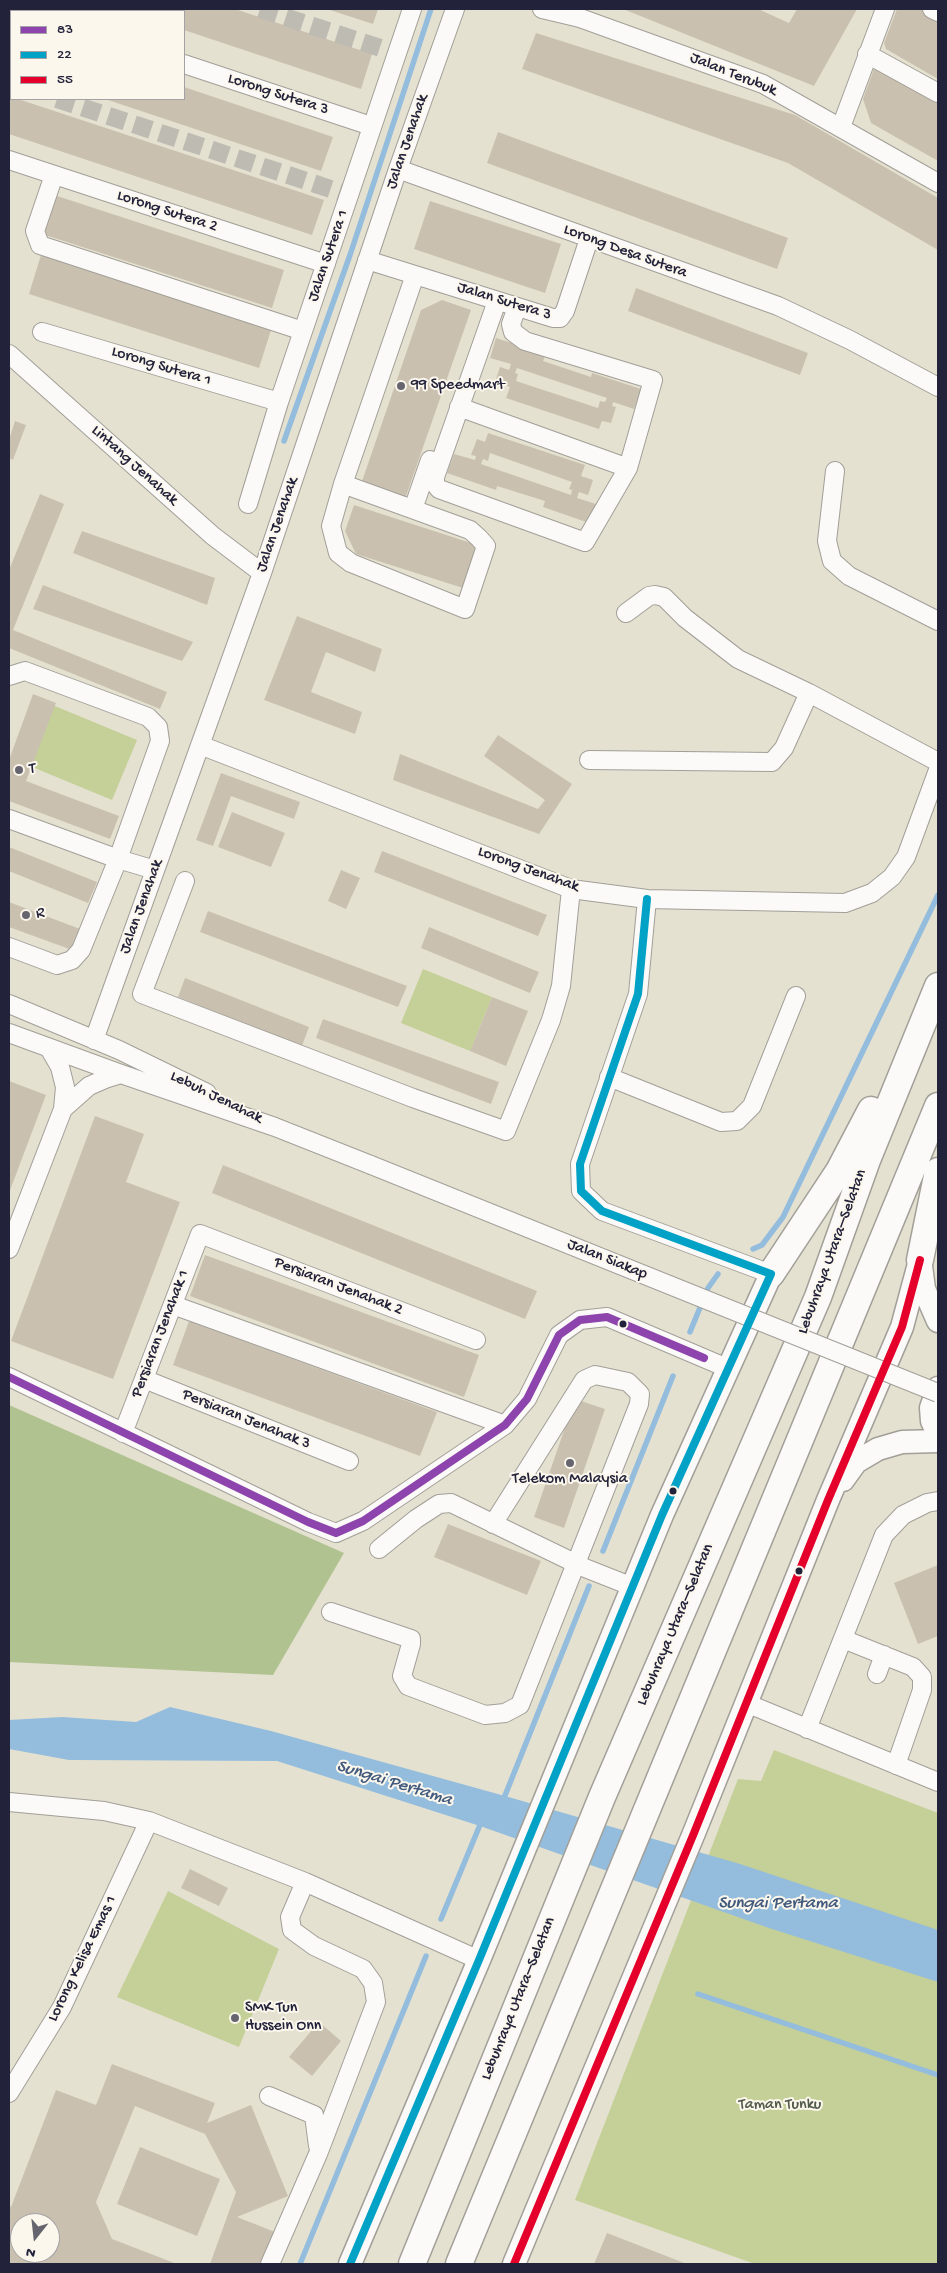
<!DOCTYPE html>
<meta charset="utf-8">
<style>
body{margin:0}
#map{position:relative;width:947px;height:2273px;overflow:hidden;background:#e5e1d0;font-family:"Gochi Hand",sans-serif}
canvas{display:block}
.frame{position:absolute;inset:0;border:10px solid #22223b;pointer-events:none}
.legend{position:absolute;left:10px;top:10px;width:175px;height:90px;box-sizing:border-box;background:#fbf7ec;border:1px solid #a4a2a5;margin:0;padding:6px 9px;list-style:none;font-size:15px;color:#22223b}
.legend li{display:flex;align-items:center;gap:10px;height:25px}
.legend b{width:25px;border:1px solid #a4a2a5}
.north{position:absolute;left:10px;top:2213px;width:50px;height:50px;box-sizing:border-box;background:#fbf7ec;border:1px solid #a4a2a5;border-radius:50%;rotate:196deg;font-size:14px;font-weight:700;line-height:20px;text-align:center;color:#22223b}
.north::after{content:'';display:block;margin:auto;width:18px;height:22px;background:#66656f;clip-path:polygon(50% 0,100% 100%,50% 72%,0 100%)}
</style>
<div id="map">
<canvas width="947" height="2273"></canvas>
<div class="frame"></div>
<ul class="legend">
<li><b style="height:6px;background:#8e44ad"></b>83</li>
<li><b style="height:6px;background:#02a2c7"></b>22</li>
<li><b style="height:6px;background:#e4002b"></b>55</li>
</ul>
<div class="north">N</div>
</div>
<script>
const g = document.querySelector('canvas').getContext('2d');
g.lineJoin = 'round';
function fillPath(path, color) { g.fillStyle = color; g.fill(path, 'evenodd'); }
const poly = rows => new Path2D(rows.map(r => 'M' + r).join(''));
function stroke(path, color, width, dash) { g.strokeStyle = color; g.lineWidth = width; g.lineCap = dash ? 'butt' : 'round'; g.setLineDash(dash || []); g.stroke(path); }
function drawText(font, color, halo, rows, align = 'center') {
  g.font = font + ' "Gochi Hand",sans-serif'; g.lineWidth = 4; g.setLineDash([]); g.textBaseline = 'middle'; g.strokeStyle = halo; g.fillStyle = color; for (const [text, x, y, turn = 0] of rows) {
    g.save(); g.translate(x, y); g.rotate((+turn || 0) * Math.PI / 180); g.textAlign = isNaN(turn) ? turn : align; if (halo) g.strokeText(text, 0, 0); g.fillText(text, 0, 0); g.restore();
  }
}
const green = poly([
 [50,704,137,740,112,800,25,764],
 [423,969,492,997,470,1051,401,1023],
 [774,1750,938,1813,938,2264,755,2264,575,2200,738,1779,761,1781],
 [168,1891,279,1949,239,2047,117,1997]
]);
const forest = poly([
 [9,1405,344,1553,273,1675,9,1662]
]);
const water = poly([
 [170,1707,271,1731,505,1796,740,1864,938,1930,938,1982,769,1928,480,1826,277,1761,69,1760,9,1749,9,1720,62,1717,136,1722]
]);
const stream = poly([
 [284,441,350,255,431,9],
 [753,1249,762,1245,783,1217,938,895],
 [690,1332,708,1288,718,1274],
 [603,1551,673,1376],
 [502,1803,589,1586],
 [441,1919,482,1820],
 [698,1994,938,2075],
 [300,2264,426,1956]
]);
const building = poly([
 [120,9,235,9,372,54,361,89,184,30,184,11,127,11],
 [327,9,378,9,373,24],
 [623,9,758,9,789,23,797,9,857,9,814,86],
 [897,9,923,9,938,18,938,79,886,49,884,43],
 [9,29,11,30,11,68,9,67],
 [536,33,795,115,938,198,938,250,788,163,522,69],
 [875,66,938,98,938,161,871,123,863,99],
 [184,87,333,137,321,171,105,99,184,99],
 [9,96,11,99,18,99,324,200,312,235,9,134],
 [498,132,788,238,777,269,487,163],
 [54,195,284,270,272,308,42,234],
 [430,201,561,244,545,293,414,249],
 [41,255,271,330,259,368,29,294],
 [636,288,808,353,800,375,628,311],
 [442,300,471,310,406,496,398,500,360,487,421,310],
 [496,338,546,354,543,361,591,377,592,373,641,389,634,409,613,402,612,406,616,407,611,423,602,421,599,429,506,398,510,387,495,382,500,367,509,370,511,364,490,358],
 [517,368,607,398,605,402,600,401,598,408,516,381,518,374,515,373],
 [15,421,26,425,13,460,9,458,9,440],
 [488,433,585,465,581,476,593,480,588,495,579,492,577,498,599,505,592,524,543,507,545,501,497,486,496,490,447,473,454,454,475,460,476,456,471,455,477,439,485,442],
 [490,453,572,482,569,489,572,490,571,495,481,464,483,459,488,461],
 [40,494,64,504,13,630,167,692,160,709,9,648,9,570],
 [354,505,477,545,463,588,356,554,345,531],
 [82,531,215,578,207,605,73,553],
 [43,585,193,642,182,661,33,609],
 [297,616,382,649,375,672,326,652,311,692,362,712,355,734,264,700],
 [33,694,56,703,26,781,119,816,110,839,9,801,9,760],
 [498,735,572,784,539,834,393,780,400,754,538,809,545,800,484,756],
 [221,773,300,802,294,819,231,796,213,846,196,840],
 [232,812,285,833,271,867,218,847],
 [9,847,97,882,88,903,9,871],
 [382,851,547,915,538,936,374,872],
 [341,870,360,878,346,909,328,901],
 [9,902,80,929,72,950,9,927],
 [208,911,407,986,398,1007,200,932],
 [429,927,539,972,530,993,421,948],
 [185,978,309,1027,302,1046,178,997],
 [492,997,528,1011,506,1066,470,1051],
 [323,1019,499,1082,491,1104,316,1038],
 [9,1081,46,1095,9,1193],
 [95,1116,144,1134,126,1182,180,1202,113,1379,11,1341],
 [223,1165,537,1291,525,1319,212,1193],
 [205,1255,479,1355,464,1397,190,1296],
 [189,1321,437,1412,420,1456,173,1365],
 [575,1399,605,1409,564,1528,534,1517],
 [448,1524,541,1561,527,1595,434,1557],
 [938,1565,938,1636,918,1644,894,1583],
 [190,1869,228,1888,219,1906,181,1888],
 [319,2022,341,2041,312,2076,289,2057],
 [112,2064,215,2103,207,2123,251,2105,288,2196,237,2217,275,2232,263,2264,210,2264,236,2192,205,2134,135,2106,96,2202,112,2239,177,2264,9,2264,9,2206,11,2207,56,2090,96,2105],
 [20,2223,50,2223,50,2253,20,2253],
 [140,2147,220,2179,197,2236,117,2204],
 [607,2233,687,2264,594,2264]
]);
const minorTunnel = poly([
 [260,9,396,53],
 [9,83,11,84],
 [57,99,349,195]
]);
const minor = poly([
 [15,9,23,11],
 [542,9,580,18,763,84,938,183],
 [932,9,938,12],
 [867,54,938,93],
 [184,64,371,126],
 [841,127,885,9],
 [9,160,326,264],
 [398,169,778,306,850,340,938,387],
 [54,175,35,231,40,245,303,331],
 [367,260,553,318,560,318,565,311,589,239],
 [497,301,435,477,435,484,439,489,585,542,628,468,653,380,525,341,513,332,511,324,517,307],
 [42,332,279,402],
 [9,354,213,536,262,573],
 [459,407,628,468],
 [835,471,827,541,832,561,849,576,938,621],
 [343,484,470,530,479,538,486,546,465,609,351,563,338,553,331,526,343,484,415,275],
 [248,504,279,402,412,9],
 [413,509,430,460],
 [626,613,649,596,655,595,664,597,685,618,738,659,809,693,938,762],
 [9,676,25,671,148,717,158,727,160,741,118,859,81,950,72,960,57,965,9,947],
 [200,745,571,889,647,899,845,903,872,893,892,877,906,857,938,770],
 [589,760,772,762,784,748,809,693],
 [9,819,118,859,155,870],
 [185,881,142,994,413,1098,506,1131,551,1020,561,986,571,889],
 [647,899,638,994,580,1164,581,1191,602,1211,771,1274],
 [9,1004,119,1050,207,1093],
 [9,1033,121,1074,275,1127,371,1165],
 [94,1040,262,573,398,169,455,9],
 [609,1077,721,1122,737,1121,752,1106,796,996],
 [63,1109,89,1086,105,1079,121,1074],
 [9,1249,63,1109,65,1087,60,1067,49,1048],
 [173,1305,505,1425],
 [9,1377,308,1522,336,1533,363,1521,505,1425,527,1399,559,1335,580,1320,607,1317,727,1368],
 [144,1379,349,1461],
 [123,1433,200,1234,476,1340],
 [379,1549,416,1519,439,1504,451,1503,585,1568,633,1587],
 [331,1612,411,1639,411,1644,402,1676,408,1686,485,1715,505,1713,520,1705,639,1404,640,1394,628,1382,595,1375,584,1380,493,1524],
 [843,1639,913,1667,922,1677,922,1690,896,1765],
 [877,1674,884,1655],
 [746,1703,938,1782],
 [807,1729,884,1535,903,1515,927,1503,938,1501],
 [9,1802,104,1811,149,1821,305,1882,479,1960],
 [9,2093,62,2007,149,1821],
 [269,2096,314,2115,318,2146],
 [270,2264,318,2154,376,2002,373,1983,363,1969,314,1946,292,1930,290,1917,305,1882]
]);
const major = poly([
 [921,1266,924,1289,938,1321],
 [938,1388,931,1408,932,1421,938,1434],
 [843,1480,856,1462,878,1449,902,1442,938,1441],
 [350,2264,479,1960,662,1515,771,1274],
 [514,2264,694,1833,828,1500,902,1327,920,1260]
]);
const highway = poly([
 [920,1260,938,1171],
 [771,1274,839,1171,871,1110],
 [412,2264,602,1797,818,1297,867,1160,938,986],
 [459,2264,938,1106]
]);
const minorBridge = poly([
 [371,1165,938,1393]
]);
const bus1 = poly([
 [9,1377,308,1522,336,1533,363,1521,505,1425,527,1399,559,1335,580,1320,607,1317,704,1358]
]);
const bus2 = poly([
 [350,2264,479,1960,662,1515,771,1274,602,1211,581,1191,580,1164,638,994,647,899]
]);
const bus3 = poly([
 [514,2264,694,1833,828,1500,902,1327,920,1260]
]);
const markers = [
 [401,386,5,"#66656f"],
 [19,770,5,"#66656f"],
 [26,915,5,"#66656f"],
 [623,1324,4.5,"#22223b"],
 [570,1463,5,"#66656f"],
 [673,1491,4.5,"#22223b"],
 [799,1571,4.5,"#22223b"],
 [235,2018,5,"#66656f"]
];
const streetNames = [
 ["Jalan Terubuk",733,75,22],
 ["Lorong Sutera 3",278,95,18],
 ["Jalan Jenahak",408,142,-71],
 ["Lorong Sutera 2",167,212,18],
 ["Lorong Desa Sutera",625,252,20],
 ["Jalan Sutera 1",329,256,-71],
 ["Jalan Sutera 3",504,302,17],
 ["Lorong Sutera 1",161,367,17],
 ["Lintang Jenahak",134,466,42],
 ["Jalan Jenahak",278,525,-71],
 ["Lorong Jenahak",528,870,20],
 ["Jalan Jenahak",142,907,-70],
 ["Lebuh Jenahak",216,1098,26],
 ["Lebuhraya Utara–Selatan",833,1252,-70],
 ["Jalan Siakap",607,1260,22],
 ["Persiaran Jenahak 2",338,1287,21],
 ["Persiaran Jenahak 1",161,1334,-69],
 ["Persiaran Jenahak 3",246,1420,22],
 ["Lebuhraya Utara–Selatan",676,1625,-67],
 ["Lorong Kelisa Emas 1",83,1959,-64],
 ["Lebuhraya Utara–Selatan",519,1999,-68]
];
const poiNames = [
 ["99 Speedmart",411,386],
 ["T",29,770],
 ["R",36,915],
 ["Telekom Malaysia",570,1480,"center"],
 ["SMK Tun",245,2009],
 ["Hussein Onn",245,2027]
];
const parkNames = [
 ["Taman Tunku",780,2106]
];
const waterNames = [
 ["Sungai Pertama",394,1784,17],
 ["Sungai Pertama",778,1904]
];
fillPath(green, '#c4d097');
fillPath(forest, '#b1c291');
fillPath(water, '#94bddd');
stroke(stream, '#94bddd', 5.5);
fillPath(building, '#cac0b0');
stroke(minorTunnel, '#bebbb2', 18, [18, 9]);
stroke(minor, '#a19f98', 20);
stroke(major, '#a19f98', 25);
stroke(highway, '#a19f98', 29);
stroke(minor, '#fbfaf8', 18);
stroke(major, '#fbfaf8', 22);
stroke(highway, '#fbfaf8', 26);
stroke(minorBridge, '#a19f98', 20, []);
stroke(minorBridge, '#fbfaf8', 18);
stroke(bus1, '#8e44ad', 8);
stroke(bus2, '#02a2c7', 8);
stroke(bus3, '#e4002b', 8);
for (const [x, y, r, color] of markers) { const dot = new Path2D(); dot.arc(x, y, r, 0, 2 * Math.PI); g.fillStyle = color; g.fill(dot); stroke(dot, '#fbf7ec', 2); }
drawText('16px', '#22223b', '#fbf7ec', streetNames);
drawText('16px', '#22223b', '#fbf7ec', poiNames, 'left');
drawText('16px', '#515a4b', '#fbf7ec', parkNames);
drawText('italic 18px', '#425a7e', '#fbf7ec', waterNames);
</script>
